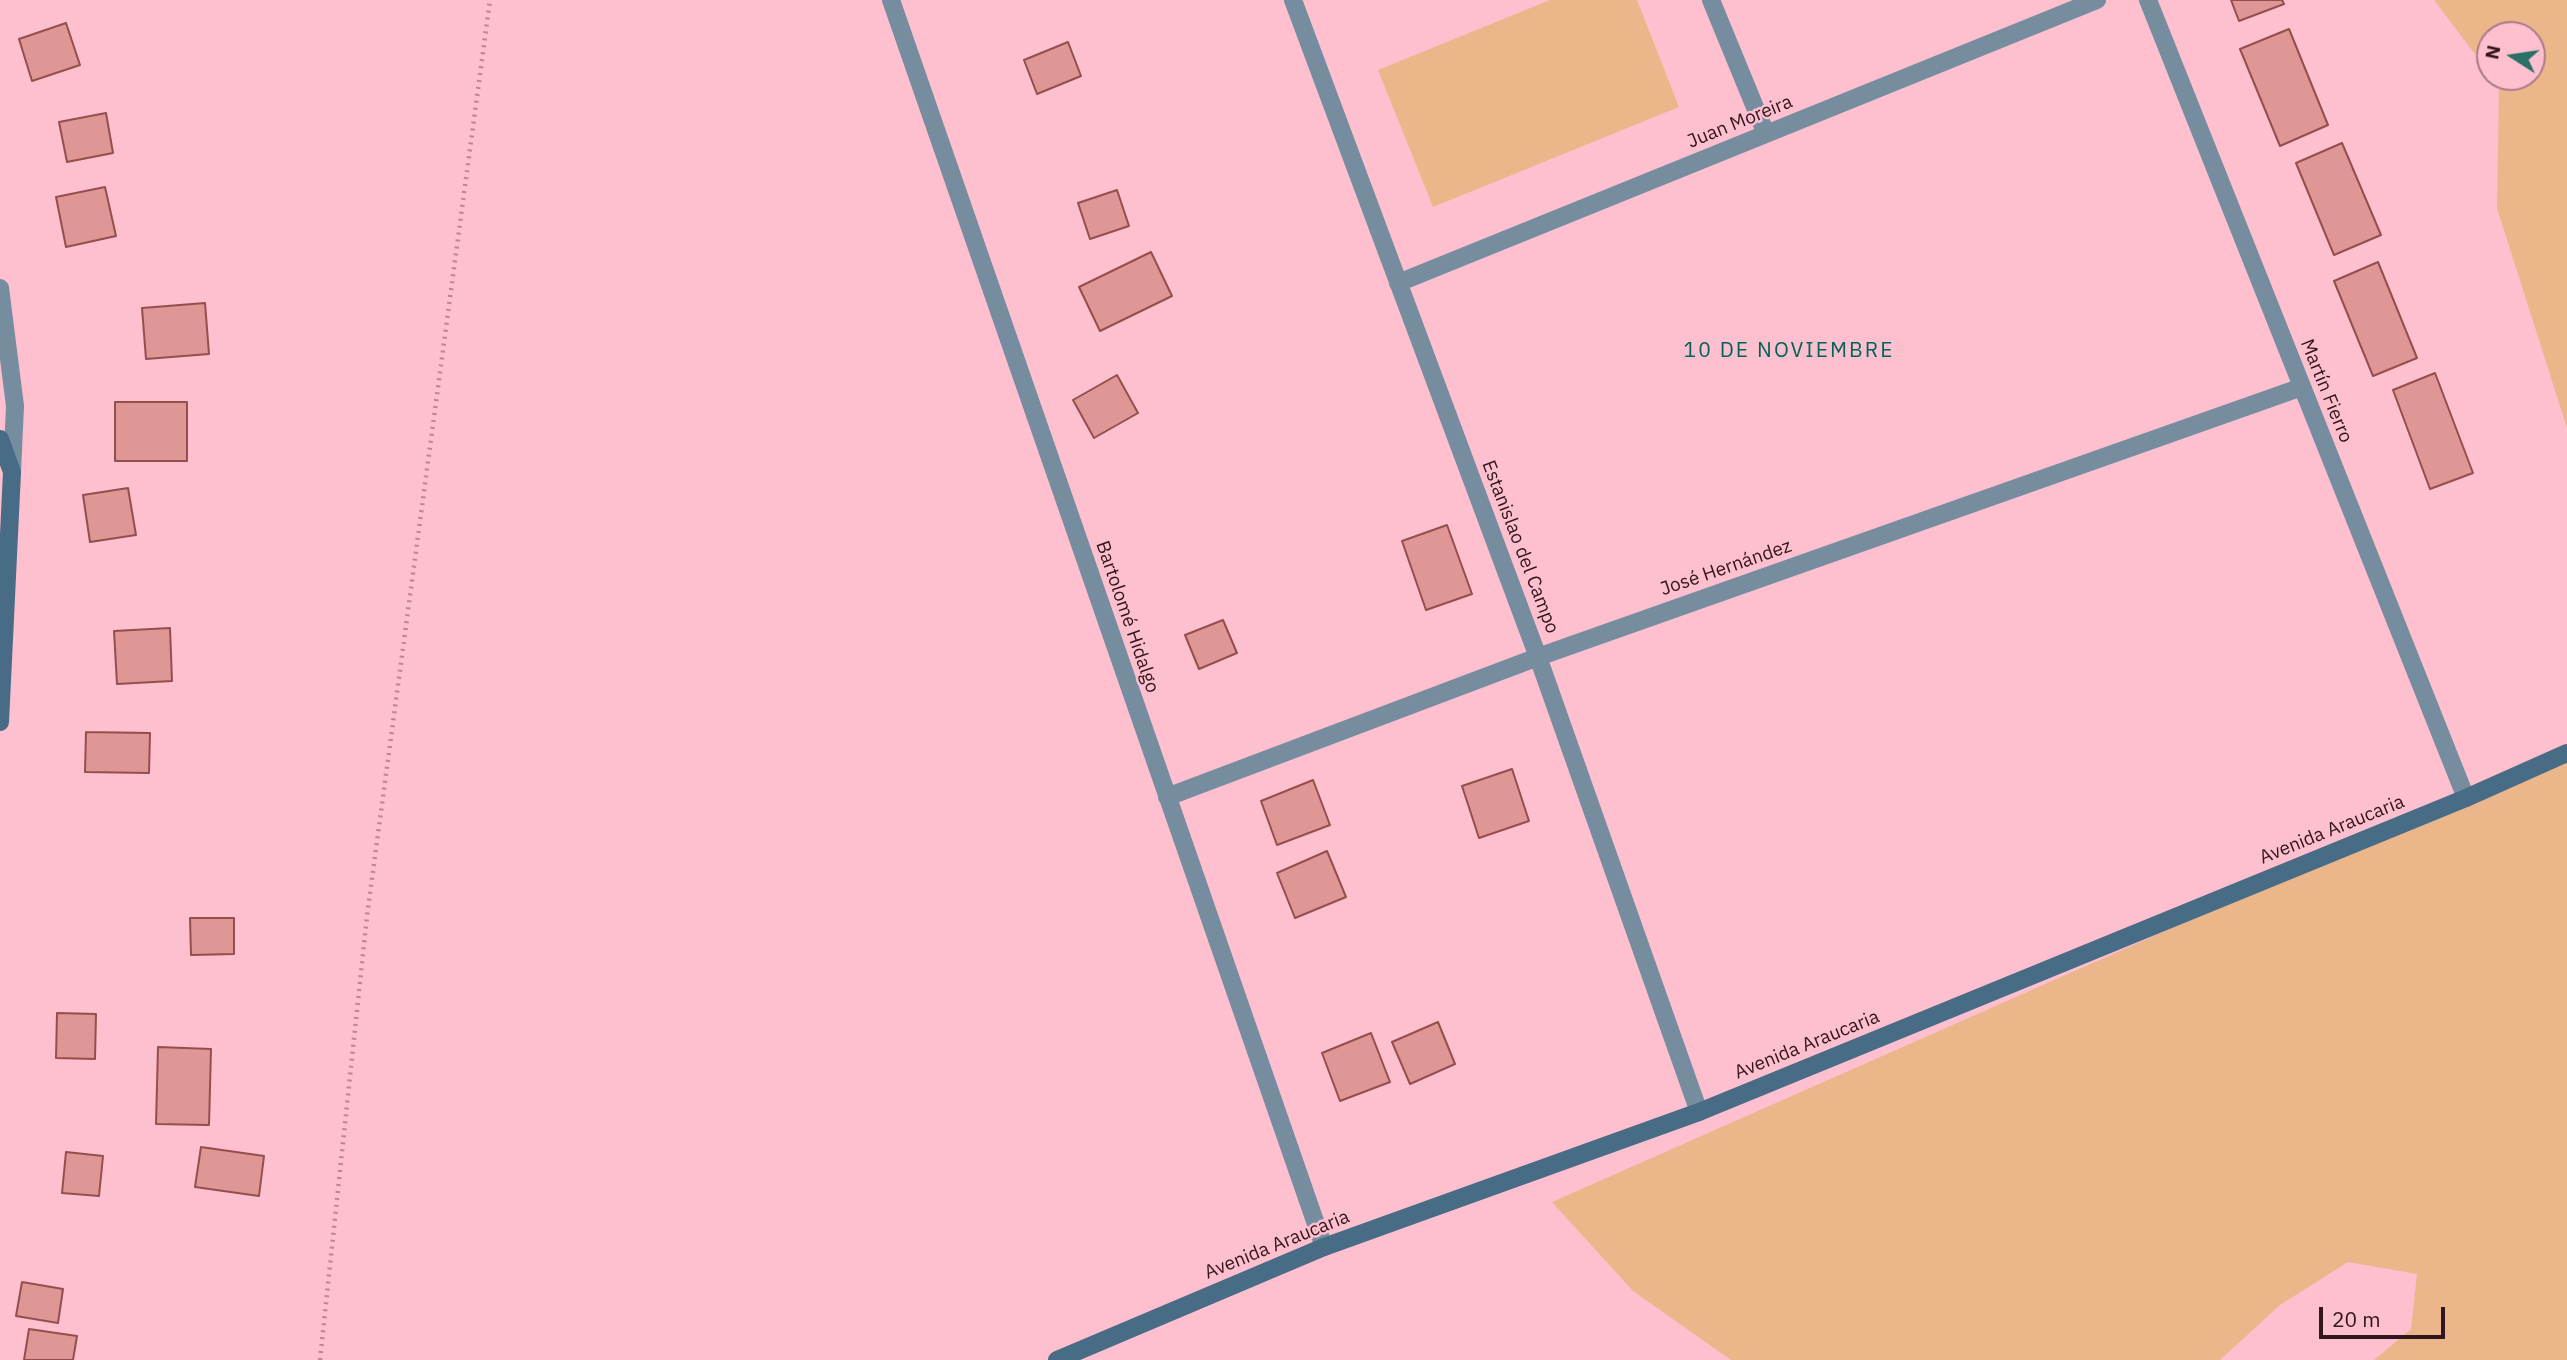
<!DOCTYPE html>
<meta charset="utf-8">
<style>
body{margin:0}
#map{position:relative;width:2567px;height:1360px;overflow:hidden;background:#febfcf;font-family:"IBM Plex Sans",sans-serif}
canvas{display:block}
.north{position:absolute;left:2476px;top:21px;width:70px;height:70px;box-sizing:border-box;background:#febfcf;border:2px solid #ac7b88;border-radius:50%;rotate:282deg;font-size:19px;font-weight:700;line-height:28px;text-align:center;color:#32161e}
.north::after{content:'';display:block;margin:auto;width:24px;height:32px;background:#2a7066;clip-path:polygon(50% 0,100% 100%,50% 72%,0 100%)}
.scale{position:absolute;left:2319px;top:1307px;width:126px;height:32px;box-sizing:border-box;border:4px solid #32161e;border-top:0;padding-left:9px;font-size:21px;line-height:24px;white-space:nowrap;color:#32161e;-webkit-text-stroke:5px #febfcf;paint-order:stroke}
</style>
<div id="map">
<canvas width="2567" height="1360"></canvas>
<div class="north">N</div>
<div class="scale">20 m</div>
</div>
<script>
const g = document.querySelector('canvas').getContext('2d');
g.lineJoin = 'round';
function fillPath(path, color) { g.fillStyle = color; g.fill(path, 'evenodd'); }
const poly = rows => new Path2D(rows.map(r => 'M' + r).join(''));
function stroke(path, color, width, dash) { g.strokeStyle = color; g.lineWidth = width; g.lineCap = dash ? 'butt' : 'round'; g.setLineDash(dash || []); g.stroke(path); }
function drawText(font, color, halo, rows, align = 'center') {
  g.font = font + ' "IBM Plex Sans",sans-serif'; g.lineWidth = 5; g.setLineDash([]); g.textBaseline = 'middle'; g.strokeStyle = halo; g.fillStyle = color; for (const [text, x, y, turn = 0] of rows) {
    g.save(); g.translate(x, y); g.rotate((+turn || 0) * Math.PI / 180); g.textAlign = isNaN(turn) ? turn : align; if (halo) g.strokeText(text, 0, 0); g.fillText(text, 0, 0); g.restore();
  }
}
const green = poly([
 [1550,0,1637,0,1679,107,1433,207,1378,70],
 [2434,0,2567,0,2567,428,2497,208,2499,86,2492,77,2532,77,2532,35,2490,35,2490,74],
 [2567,761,2567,1360,2374,1360,2411,1329,2417,1274,2348,1262,2280,1305,2220,1360,1731,1360,1633,1291,1552,1202,2466,798]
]);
const building = poly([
 [2231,0,2282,0,2284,4,2239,21,2231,0],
 [66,23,80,65,32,81,19,39,66,23],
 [2289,29,2328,125,2280,146,2240,49,2289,29],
 [1068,42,1081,76,1037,94,1024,60,1068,42],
 [106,113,113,153,67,162,59,122,106,113],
 [2342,143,2381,235,2334,255,2296,163,2342,143],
 [105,187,116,236,66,247,56,197,105,187],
 [1117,190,1129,226,1090,239,1078,203,1117,190],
 [1151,252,1172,296,1100,331,1079,287,1151,252],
 [2378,262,2417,358,2373,376,2334,281,2378,262],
 [205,303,209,354,146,359,142,308,205,303],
 [2435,373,2473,473,2430,489,2393,390,2435,373],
 [1117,375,1138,413,1094,438,1073,400,1117,375],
 [115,402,187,402,187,461,115,461,115,402],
 [128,488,136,535,90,542,83,495,128,488],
 [1447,525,1472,594,1426,610,1402,541,1447,525],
 [1223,620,1237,653,1199,669,1185,635,1223,620],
 [170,628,172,681,117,684,114,631,170,628],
 [86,732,150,733,149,773,85,772,86,732],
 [1512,769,1529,821,1479,838,1462,786,1512,769],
 [1313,780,1330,825,1277,845,1261,801,1313,780],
 [1327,851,1346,897,1295,918,1277,873,1327,851],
 [190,918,234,918,234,954,191,955,190,918],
 [57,1013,96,1014,95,1059,56,1058,57,1013],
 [1438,1022,1455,1064,1410,1084,1392,1042,1438,1022],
 [1371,1033,1390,1082,1340,1101,1322,1053,1371,1033],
 [158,1047,211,1049,209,1125,156,1124,158,1047],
 [201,1147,264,1156,259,1196,195,1187,201,1147],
 [66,1152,103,1156,99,1196,62,1193,66,1152],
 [22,1282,63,1289,58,1323,16,1316,22,1282],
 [29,1329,77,1336,73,1360,24,1360,29,1329]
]);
const path = poly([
 [320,1360,367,916,490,0]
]);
const street = poly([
 [891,0,1324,1247],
 [1293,0,1538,657,1699,1112],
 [1711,0,1766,134],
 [2148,0,2466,798],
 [1398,283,2097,0],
 [0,288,15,406,12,472],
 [1167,797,1538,657,2302,387]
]);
const secondary = poly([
 [0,439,12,472,0,722],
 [1057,1360,1324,1247,1699,1112,2466,798,2567,753]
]);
const streetNames = [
 ["Juan Moreira",1740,122,-22],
 ["Martín Fierro",2326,391,68],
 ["Estanislao del Campo",1520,547,69],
 ["José Hernández",1726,568,-19],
 ["Bartolomé Hidalgo",1127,617,71],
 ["Avenida Araucaria",2332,830,-22],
 ["Avenida Araucaria",1807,1045,-22],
 ["Avenida Araucaria",1277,1245,-22]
];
const neighbourhoodNames = [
 ["10 DE NOVIEMBRE",1789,351]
];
fillPath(green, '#ebb78a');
fillPath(building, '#de9794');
stroke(building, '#944f4d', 2);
stroke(path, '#bb8795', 4.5, [2, 5]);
stroke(street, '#768da0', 18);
stroke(secondary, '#486b86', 18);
drawText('19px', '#32161e', '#febfcf', streetNames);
g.letterSpacing = '2px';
drawText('21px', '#016358', '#febfcf', neighbourhoodNames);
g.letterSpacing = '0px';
</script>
